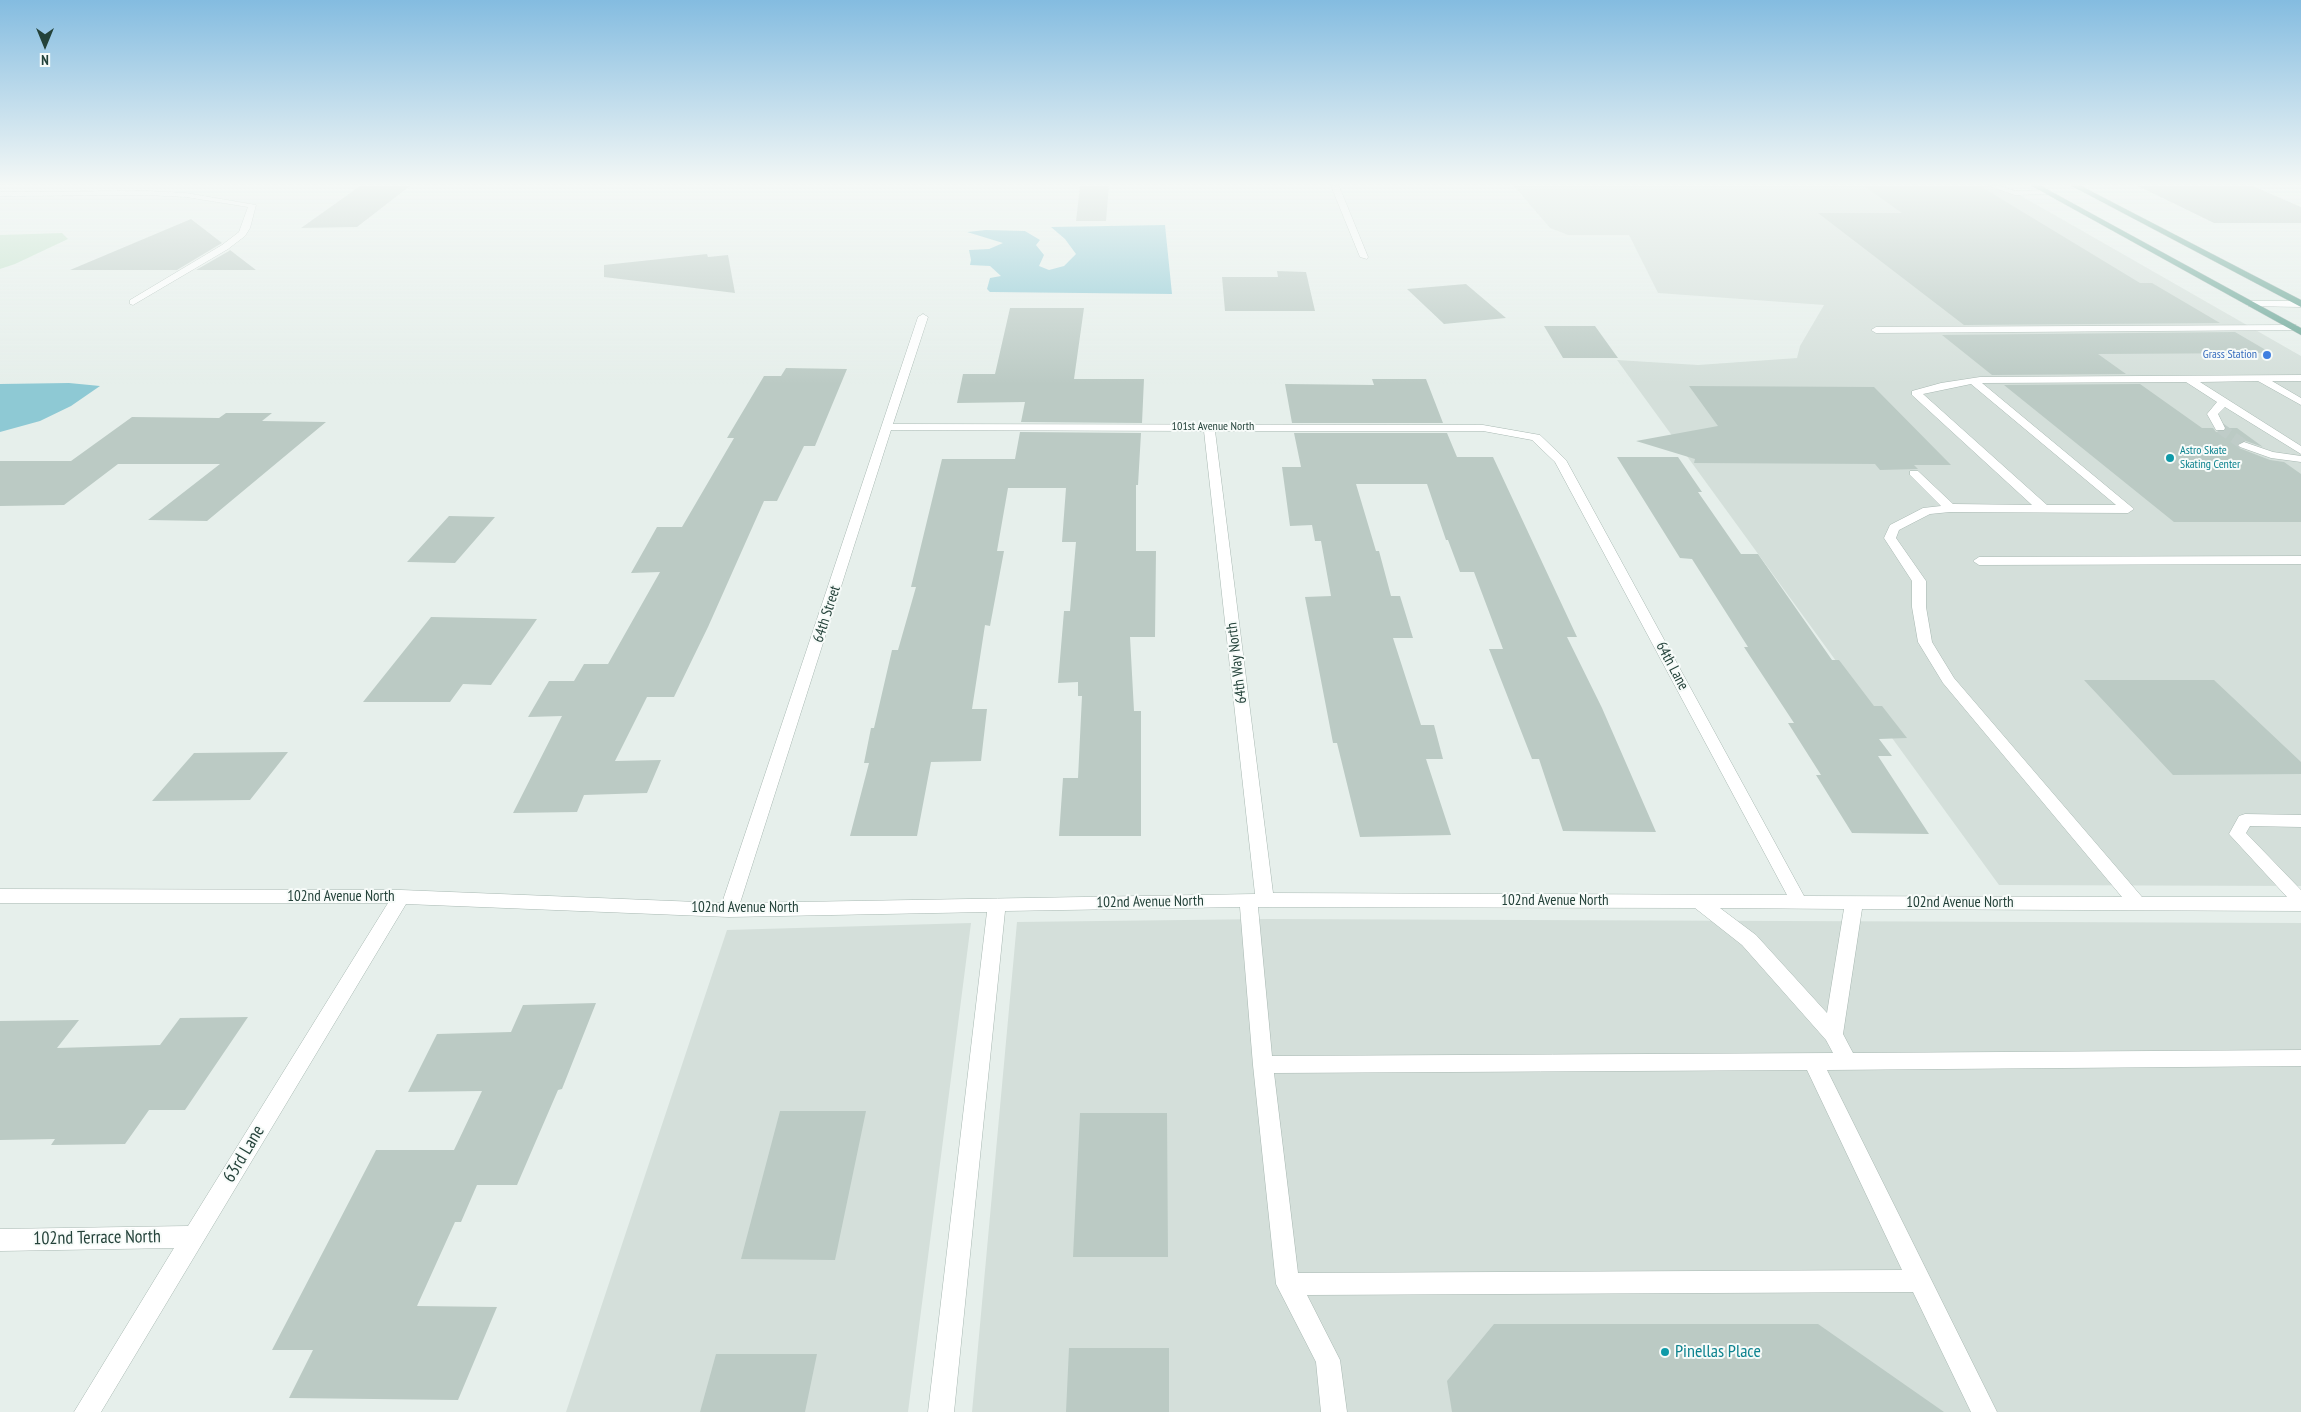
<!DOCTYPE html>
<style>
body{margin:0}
#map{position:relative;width:2301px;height:1412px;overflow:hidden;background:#e6efeb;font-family:"PT Sans Narrow",sans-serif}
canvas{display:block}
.north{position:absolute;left:20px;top:20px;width:50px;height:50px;-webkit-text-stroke:4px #f7fbf9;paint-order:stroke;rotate:180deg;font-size:14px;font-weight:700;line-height:20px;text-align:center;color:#24423a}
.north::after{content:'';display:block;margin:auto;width:18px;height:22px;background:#24423a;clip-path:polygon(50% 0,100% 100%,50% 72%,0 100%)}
</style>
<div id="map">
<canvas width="2301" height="1412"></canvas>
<div class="north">N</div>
</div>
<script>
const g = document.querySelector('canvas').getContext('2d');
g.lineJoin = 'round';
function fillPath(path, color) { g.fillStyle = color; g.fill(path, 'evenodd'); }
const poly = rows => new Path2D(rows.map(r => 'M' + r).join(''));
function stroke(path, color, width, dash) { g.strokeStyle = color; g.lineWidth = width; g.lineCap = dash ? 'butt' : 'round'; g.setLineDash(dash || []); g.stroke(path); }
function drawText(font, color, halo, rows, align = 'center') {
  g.font = font + ' "PT Sans Narrow",sans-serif'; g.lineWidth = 4; g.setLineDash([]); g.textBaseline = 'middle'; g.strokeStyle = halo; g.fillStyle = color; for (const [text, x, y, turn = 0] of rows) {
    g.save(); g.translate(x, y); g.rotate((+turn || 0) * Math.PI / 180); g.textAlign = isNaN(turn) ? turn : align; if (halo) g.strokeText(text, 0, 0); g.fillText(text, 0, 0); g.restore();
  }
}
const built = poly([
 [1514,186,2004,186,2301,356,2301,886,1999,885,1617,360,1698,365,1797,358,1800,346,1824,305,1658,293,1629,235,1568,235,1550,228],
 [1268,919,2301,923,2301,1412,972,1412,1017,922],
 [971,923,908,1412,566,1412,727,930]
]);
const green = poly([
 [62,233,68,239,15,264,0,269,0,235]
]);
const water = poly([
 [1165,225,1172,294,990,292,987,289,990,278,1001,276,990,266,970,265,971,260,969,250,989,249,1003,243,967,232,986,230,1025,231,1040,240,1036,245,1044,255,1039,266,1049,270,1064,266,1076,254,1065,239,1051,227],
 [69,383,100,386,71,406,40,421,0,432,0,384]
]);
const building = poly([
 [360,186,410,186,357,227,301,228],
 [1080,186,1109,186,1106,221,1076,221],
 [1864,186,1980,186,2140,283,2152,283,2220,323,1964,325,1818,213,1902,213],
 [2138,186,2253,186,2301,207,2301,223,2214,223],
 [191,219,222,243,177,270,70,270],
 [230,250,256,270,196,270,229,251],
 [707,254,708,257,728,255,735,293,604,277,604,265],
 [1277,271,1306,272,1315,311,1225,311,1222,277,1278,277],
 [1466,284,1506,318,1444,324,1407,289],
 [1010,308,1084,308,1074,379,1144,379,1142,423,1021,422,1025,402,957,403,963,374,995,374],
 [1544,326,1595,326,1618,358,1563,358],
 [2235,332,2271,353,2098,354,2126,374,1992,375,1942,335],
 [786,368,847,369,815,446,804,446,777,501,764,501,708,627,674,697,647,697,615,761,661,760,647,793,584,795,577,812,513,813,562,716,528,717,549,681,574,681,584,664,608,664,660,572,631,573,657,527,682,527,734,438,727,438,764,376,781,376],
 [1372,379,1426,379,1443,423,1292,423,1285,384,1374,385],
 [2140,384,2202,428,2213,428,2216,432,2224,432,2227,428,2237,428,2263,447,2243,440,2236,445,2239,448,2270,460,2284,462,2301,474,2301,522,2174,522,2004,385],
 [1689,386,1874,387,1951,465,1914,465,1918,469,1880,470,1875,464,1694,463,1695,459,1636,441,1718,426],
 [226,413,272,413,262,421,326,422,207,521,148,520,220,464,118,464,64,505,0,506,0,461,71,461,132,417,219,418],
 [1020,432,1141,433,1138,485,1136,485,1136,551,1156,551,1155,637,1130,637,1134,711,1141,711,1141,836,1059,836,1063,778,1078,778,1082,696,1078,696,1078,682,1058,683,1064,611,1070,611,1076,542,1062,542,1066,488,1008,488,997,551,1004,551,990,626,985,625,972,709,987,709,981,761,931,762,917,836,850,836,869,763,864,763,871,728,874,728,892,650,898,650,916,587,911,587,942,459,1015,459],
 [1294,433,1447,433,1457,457,1493,457,1577,637,1567,637,1602,708,1656,832,1563,831,1539,759,1532,759,1489,649,1503,649,1474,572,1460,572,1448,540,1446,540,1427,484,1356,484,1376,551,1379,551,1391,596,1400,596,1413,638,1393,638,1421,725,1434,725,1443,759,1426,759,1451,835,1360,837,1337,743,1333,743,1305,597,1331,596,1321,541,1315,541,1312,525,1290,526,1282,467,1301,467],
 [1617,457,1678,457,1702,492,1698,492,1741,554,1758,554,1832,660,1839,660,1874,706,1882,706,1907,738,1879,739,1892,756,1878,756,1929,834,1852,833,1816,775,1821,775,1788,723,1794,723,1744,647,1748,647,1692,559,1680,558],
 [449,516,495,517,455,563,407,562],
 [431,617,537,619,491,685,463,684,450,702,363,702],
 [2084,680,2214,680,2301,762,2301,774,2173,775],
 [288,752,250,800,152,801,194,753],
 [596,1003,562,1089,558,1090,517,1185,477,1185,461,1222,455,1222,417,1306,497,1307,458,1400,289,1398,313,1350,272,1350,376,1150,454,1150,482,1091,408,1092,437,1034,511,1032,523,1005],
 [248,1017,185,1110,149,1110,125,1144,51,1145,55,1139,0,1140,0,1021,79,1020,57,1048,160,1045,180,1018],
 [780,1111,866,1111,835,1260,741,1259],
 [1080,1113,1167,1113,1168,1257,1073,1257],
 [1494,1324,1818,1324,1944,1412,1452,1412,1447,1381],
 [1069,1348,1169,1348,1169,1412,1066,1412],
 [716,1354,817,1354,805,1412,700,1412]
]);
const minorTunnel = poly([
 [2220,428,2244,445]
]);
const minor = poly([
 [1331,186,1339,186,1368,257,1367,259,1360,257,1331,186],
 [1989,186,2001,186,2015,191,2046,190,2050,192,2046,194,2015,195,1989,186],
 [147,191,186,193,256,205,250,228,245,236,228,249,133,305,130,304,130,300,222,245,239,232,248,207,186,197,147,195,0,196,0,192,147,191],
 [2251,301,2301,301,2301,307,2248,306,2246,304,2251,301],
 [923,314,928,317,893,424,1483,425,1540,435,1566,460,1804,896,2122,897,1943,683,1918,642,1912,607,1912,581,1884,538,1890,525,1923,508,1941,506,1910,475,1910,471,1918,471,1953,504,2032,505,1912,395,1912,391,1941,383,1980,377,2301,375,2301,381,2272,381,2301,398,2301,405,2258,381,2200,382,2301,446,2301,454,2225,407,2218,414,2225,428,2224,430,2216,430,2207,414,2217,402,2186,382,1982,383,2134,509,2128,513,1950,512,1930,514,1899,530,1896,538,1926,581,1926,607,1932,642,1954,678,2142,897,2287,897,2229,834,2239,816,2245,814,2301,815,2301,827,2250,826,2246,833,2301,890,2301,911,1862,909,1843,1034,1853,1053,2301,1050,2301,1066,1827,1070,1997,1412,1971,1412,1913,1292,1307,1295,1340,1360,1347,1412,1321,1412,1316,1362,1276,1284,1253,1065,1240,907,1005,911,954,1412,928,1412,987,912,729,917,406,904,101,1412,74,1412,174,1248,0,1251,0,1229,188,1226,388,903,0,903,0,889,401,890,722,903,918,317,923,314],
 [1971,384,2116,505,2047,505,1923,394,1971,384],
 [891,430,1204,431,1255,894,740,903,891,430],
 [1215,431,1483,431,1532,440,1555,462,1787,895,1273,893,1215,431],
 [1258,907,1695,908,1742,945,1826,1040,1833,1053,1272,1056,1258,907],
 [1720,908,1844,909,1827,1013,1756,935,1720,908],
 [1807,1070,1902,1270,1298,1273,1274,1073,1807,1070],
 [2296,325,2298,327,2293,330,1876,333,1871,330,1876,327,2296,325],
 [2244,442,2273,452,2301,456,2301,462,2271,458,2240,447,2238,445,2244,442],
 [2301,556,2301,564,1979,565,1973,561,1979,557,2301,556]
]);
const major = poly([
 [2032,186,2041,186,2301,328,2301,335,2032,186],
 [2072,186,2081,186,2301,300,2301,307,2072,186]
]);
const markers = [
 [2267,355,5,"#3f7fe0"],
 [2170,458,5,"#0f9aa8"],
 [1665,1352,5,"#0f9aa8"]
];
const farShopnames = [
 ["Grass Station",2257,355]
];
const farStreetnames = [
 ["101st Avenue North",1213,427]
];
const farCulturenames = [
 ["Astro Skate",2180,451],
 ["Skating Center",2180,465]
];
const streetNames = [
 ["64th Street",827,614,-72],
 ["64th Way North",1237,663,-97],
 ["64th Lane",1672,666,62],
 ["102nd Avenue North",341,897],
 ["102nd Avenue North",1555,901],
 ["102nd Avenue North",1150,902,-1],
 ["102nd Avenue North",1960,903],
 ["102nd Avenue North",745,908]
];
const nearStreetnames = [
 ["63rd Lane",244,1154,-59],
 ["102nd Terrace North",97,1238,-1]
];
const nearCulturenames = [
 ["Pinellas Place",1675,1352]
];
fillPath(built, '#d4dfda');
fillPath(green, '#bfe0c8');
fillPath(water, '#8ec9d4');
fillPath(building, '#bbcac4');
stroke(minorTunnel, '#bfccc8', 11, [11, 5.5]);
stroke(minor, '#a8b8b2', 1);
stroke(major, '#c2cac8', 1);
fillPath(minor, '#fff');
fillPath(major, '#6aa596');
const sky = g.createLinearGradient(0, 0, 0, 384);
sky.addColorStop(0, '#84bce0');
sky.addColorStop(0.48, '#f4f8f6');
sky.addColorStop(1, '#f4f8f600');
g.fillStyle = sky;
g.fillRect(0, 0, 2301, 384);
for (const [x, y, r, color] of markers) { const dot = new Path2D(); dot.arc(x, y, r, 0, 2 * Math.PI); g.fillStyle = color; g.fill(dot); stroke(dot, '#f7fbf9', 2); }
drawText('12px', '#366cbe', '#f7fbf9', farShopnames, 'right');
drawText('12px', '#24423a', '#f7fbf9', farStreetnames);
drawText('12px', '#0d838f', '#f7fbf9', farCulturenames, 'left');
drawText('15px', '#24423a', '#f7fbf9', streetNames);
drawText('18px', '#24423a', '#f7fbf9', nearStreetnames);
drawText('18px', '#0d838f', '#f7fbf9', nearCulturenames, 'left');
</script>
